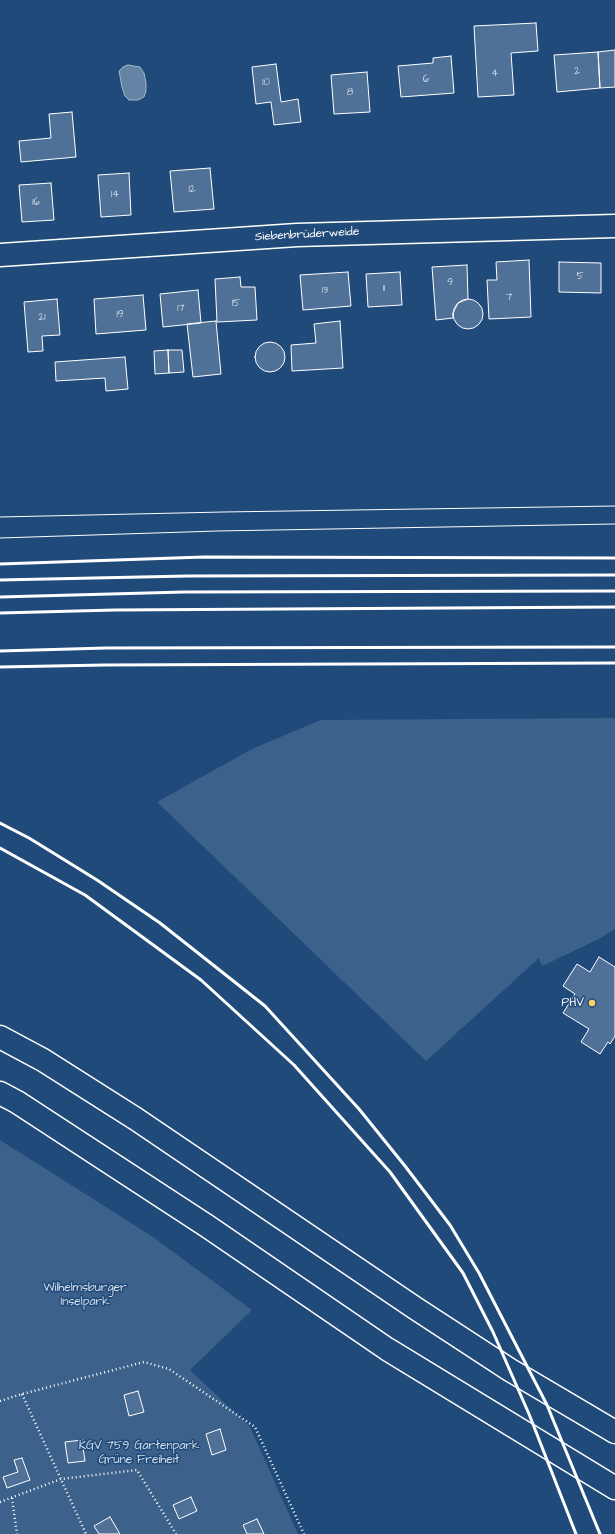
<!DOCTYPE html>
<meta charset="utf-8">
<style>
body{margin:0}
canvas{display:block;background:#1f4a7a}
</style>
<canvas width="615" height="1534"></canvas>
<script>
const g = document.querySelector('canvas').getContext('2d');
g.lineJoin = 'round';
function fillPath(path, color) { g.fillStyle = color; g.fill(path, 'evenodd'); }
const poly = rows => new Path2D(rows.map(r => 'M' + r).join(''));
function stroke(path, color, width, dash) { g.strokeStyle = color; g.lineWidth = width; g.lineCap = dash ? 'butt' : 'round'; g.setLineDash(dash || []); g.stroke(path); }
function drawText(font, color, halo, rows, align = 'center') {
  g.font = font + ' "Architects Daughter",sans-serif'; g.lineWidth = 3; g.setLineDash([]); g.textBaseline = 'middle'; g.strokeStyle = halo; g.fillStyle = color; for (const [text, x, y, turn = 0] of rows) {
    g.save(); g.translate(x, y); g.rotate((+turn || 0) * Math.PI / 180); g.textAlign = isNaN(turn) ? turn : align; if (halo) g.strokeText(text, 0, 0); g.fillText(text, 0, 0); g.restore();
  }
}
const green = poly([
 [615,718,615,929,599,939,542,966,539,958,426,1061,157,802,252,749,321,720],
 [0,1140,153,1237,252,1310,190,1370,250,1427,298,1534,0,1534]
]);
const water = poly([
 [128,65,140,67,144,73,146,83,146,91,144,97,138,100,129,100,125,96,122,87,119,71,123,67,128,65]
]);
const building = poly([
 [536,23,538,51,511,53,514,95,478,97,474,26,536,23],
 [615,50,615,87,600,88,598,52,615,50],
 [598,52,600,88,557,92,554,55,598,52],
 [451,56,454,93,401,97,398,66,433,63,433,58,451,56],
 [276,64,281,102,298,99,301,122,274,125,271,102,256,104,252,67,276,64],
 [367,72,370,112,334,114,331,75,367,72],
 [72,112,76,157,21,162,19,141,51,138,49,114,72,112],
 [210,168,214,209,174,212,170,171,210,168],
 [129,173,131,215,101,217,98,175,129,173],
 [51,183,54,220,22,222,19,185,51,183],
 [529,260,531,317,489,319,487,280,497,280,496,262,529,260],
 [559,262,601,263,601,293,559,292,559,262],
 [467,265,468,299,458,303,453,313,453,318,436,320,432,267,467,265],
 [348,272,351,306,303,310,300,275,348,272],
 [400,272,402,305,368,307,366,274,400,272],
 [240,277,241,287,255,287,257,320,217,322,215,279,240,277],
 [198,290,201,323,163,327,160,294,198,290],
 [143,295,146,330,96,334,94,299,143,295],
 '453 314a15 15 0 1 1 30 0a15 15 0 1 1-30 0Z',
 [57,299,60,335,42,336,43,351,28,352,24,302,57,299],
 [216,321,221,374,193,377,187,324,216,321],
 [340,321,343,368,292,371,291,345,316,343,314,324,340,321],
 '255 357a15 15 0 1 1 30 0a15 15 0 1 1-30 0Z',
 [168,350,169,373,155,374,154,351,168,350],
 [168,350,182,350,184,372,169,373,168,350],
 [125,357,128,389,106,391,105,378,56,381,55,362,125,357],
 [599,957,615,967,615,1036,610,1044,608,1042,600,1054,581,1042,589,1029,563,1013,575,994,563,986,577,964,590,972,599,957],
 [138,1391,144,1412,129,1416,124,1395,138,1391],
 [220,1429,226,1450,212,1455,206,1434,220,1429],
 [82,1440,85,1461,68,1463,65,1442,82,1440],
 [22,1458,30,1480,7,1488,3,1477,18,1472,14,1460,22,1458],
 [191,1497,197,1511,179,1519,173,1505,191,1497],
 [110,1517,120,1534,99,1534,94,1526,110,1517],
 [257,1519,264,1534,247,1534,243,1525,257,1519]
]);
const path = poly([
 [22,1394,86,1534],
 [0,1401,22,1394,144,1362,169,1369,255,1427,304,1534],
 [12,1498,17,1534],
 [0,1502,61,1479,137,1470,176,1534]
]);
const minor = poly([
 [0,255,297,235,615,226]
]);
const highway = poly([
 [0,1037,43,1060,136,1119,415,1308,510,1370,615,1432],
 [0,1093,17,1102,207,1226,387,1349,615,1488]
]);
const tram = poly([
 [0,517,223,512,615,506],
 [0,538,217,531,615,524]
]);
const rail = poly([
 [0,564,204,557,615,558],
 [0,580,188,576,615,575],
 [0,597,184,592,615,591],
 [0,613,115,610,615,607],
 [0,651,106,648,615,647],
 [0,667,105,665,615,663],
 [0,823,29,838,97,880,160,923,265,1006,359,1109,405,1166,450,1225,479,1273,547,1405,600,1534],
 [0,848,85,895,201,980,294,1065,390,1172,463,1273,493,1332,529,1414,576,1534]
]);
const markers = [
 [592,1003,4,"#ffd166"]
];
const numberNames = [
 ["2",577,72],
 ["4",495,74],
 ["6",426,80],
 ["10",266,83],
 ["8",350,93],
 ["12",192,190],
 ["14",115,195],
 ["16",36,203],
 ["5",580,277],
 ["9",450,283],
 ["11",384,289],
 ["13",325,291],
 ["7",509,298],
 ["15",236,304],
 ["17",181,309],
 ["19",120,315],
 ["21",42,318]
];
const streetNames = [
 ["Siebenbrüderweide",307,235,-3]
];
const poiNames = [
 ["PHV",584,1003]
];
const parkNames = [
 ["Wilhelmsburger",85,1288],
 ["Inselpark",85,1302],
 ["KGV 759 Gartenpark",139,1446],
 ["Grüne Freiheit",139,1460]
];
fillPath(green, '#3c618b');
fillPath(water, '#6583a4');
stroke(water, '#a3b5c8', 1);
fillPath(building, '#507197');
stroke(building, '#fff', 1);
stroke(minor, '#fff', 25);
stroke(highway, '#fff', 25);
stroke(path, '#fff', 2.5, [1, 3]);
stroke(minor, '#1f4a7a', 22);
stroke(highway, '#1f4a7a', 22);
stroke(tram, '#fff', 1);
stroke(rail, '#fff', 3);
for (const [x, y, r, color] of markers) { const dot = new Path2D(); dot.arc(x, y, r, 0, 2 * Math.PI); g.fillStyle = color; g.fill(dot); stroke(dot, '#1f4a7a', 1.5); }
drawText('10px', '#d3dce5', null, numberNames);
drawText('12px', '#fff', '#1f4a7a', streetNames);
drawText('12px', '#fff', '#1f4a7a', poiNames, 'right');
drawText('12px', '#d8dfe8', '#1f4a7a', parkNames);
</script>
